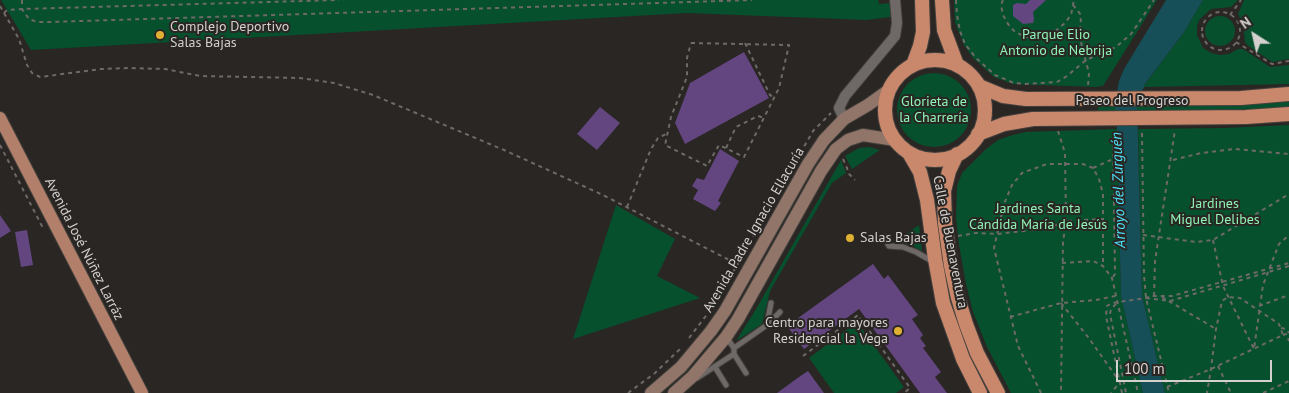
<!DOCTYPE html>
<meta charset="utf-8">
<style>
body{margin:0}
#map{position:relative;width:1289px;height:393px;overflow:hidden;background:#2a2623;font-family:"PT Sans",sans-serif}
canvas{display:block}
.north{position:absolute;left:1229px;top:10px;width:50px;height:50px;-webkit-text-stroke:4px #2a2623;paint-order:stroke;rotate:325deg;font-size:14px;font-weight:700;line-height:20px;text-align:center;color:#d3d0ce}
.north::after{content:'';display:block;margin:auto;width:18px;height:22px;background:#d3d0ce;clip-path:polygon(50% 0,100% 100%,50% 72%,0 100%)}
.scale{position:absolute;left:1116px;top:360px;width:156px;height:22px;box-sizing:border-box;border:2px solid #d3d0ce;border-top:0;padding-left:6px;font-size:15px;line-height:18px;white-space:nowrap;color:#d3d0ce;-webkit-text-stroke:4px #2a2623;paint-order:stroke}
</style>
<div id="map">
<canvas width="1289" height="393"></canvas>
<div class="north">N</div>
<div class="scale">100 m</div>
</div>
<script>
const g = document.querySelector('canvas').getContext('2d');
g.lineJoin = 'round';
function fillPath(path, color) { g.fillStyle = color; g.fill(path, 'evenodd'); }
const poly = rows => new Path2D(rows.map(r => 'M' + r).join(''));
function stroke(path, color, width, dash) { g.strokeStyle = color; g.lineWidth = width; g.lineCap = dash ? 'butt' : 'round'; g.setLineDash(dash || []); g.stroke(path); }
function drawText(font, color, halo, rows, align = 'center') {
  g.font = font + ' "PT Sans",sans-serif'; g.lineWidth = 4; g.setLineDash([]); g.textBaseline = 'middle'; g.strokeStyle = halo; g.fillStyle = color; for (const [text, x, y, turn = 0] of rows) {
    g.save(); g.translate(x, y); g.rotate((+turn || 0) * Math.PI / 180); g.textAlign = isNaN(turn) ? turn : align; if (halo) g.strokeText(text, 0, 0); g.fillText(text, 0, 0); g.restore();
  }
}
const green = poly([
 [1,0,878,0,879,4,890,3,890,17,867,20,687,13,31,50],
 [954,0,1157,0,1103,86,1095,87,1013,84,994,77,973,58,964,45,955,22],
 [1203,0,1238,0,1231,7,1211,9,1199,20,1197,27,1197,35,1203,48,1211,53,1220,55,1229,54,1238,49,1243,49,1270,67,1289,65,1289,84,1143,87,1184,32],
 [1244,0,1289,0,1289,59,1272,62,1247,45,1245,42,1243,24,1238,14],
 '1205 31a15 15 0 1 1 30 0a15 15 0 1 1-30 0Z',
 '897 110a37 37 0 1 1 74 0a37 37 0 1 1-74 0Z',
 [1289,101,1289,108,1272,109,1098,112,1098,104,1243,103],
 [1289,125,1289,393,1165,393,1142,296,1138,129,1224,128],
 [1117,129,1121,296,1143,393,1011,393,987,347,973,312,966,284,959,245,956,218,957,186,962,173,986,149,998,140,1009,136,1025,132],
 [869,147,880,150,852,169,845,156,859,148],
 [841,160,846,173,832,183,770,291,762,324,736,341,756,309],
 [616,205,675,239,657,276,700,298,573,339],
 [919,225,922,251,911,245,894,242],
 [857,322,904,387,896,393,834,393,809,358]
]);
const water = poly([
 [1166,0,1203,0,1184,32,1145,84,1137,104,1142,296,1165,393,1143,393,1121,296,1117,129,1115,105,1119,81,1124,69]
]);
const building = poly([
 [1030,0,1046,0,1033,12,1034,19,1033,23,1023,24,1013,16,1013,5,1017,3,1026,4],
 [744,52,769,98,685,144,675,123,690,83],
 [600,107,620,123,597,150,577,134],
 [720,149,739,161,718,201,721,203,715,211,693,199,698,190,692,186,697,178,704,180],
 [0,215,11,231,0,238],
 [27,230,33,265,21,267,15,232],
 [873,264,884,279,888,275,918,315,912,319,923,335,920,338,926,346,923,348,941,372,935,377,947,393,920,393,859,309,804,349,787,326],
 [808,371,824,393,777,393,799,377]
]);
const path = poly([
 [22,0,22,9,29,19,37,22,50,22,752,0],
 [956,0,957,15,960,31,965,44,976,58,995,75,1014,83,1025,84,1057,82,1067,76,1086,60,1116,47,1131,34,1154,0],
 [1003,0,1001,5,1003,15,1008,24,1015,32,1024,36,1034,39,1044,38,1053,33,1065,23,1071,15,1074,0],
 [1073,5,1081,15,1080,36,1082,47,1089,73,1088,86],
 [0,6,19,39,27,65,32,73,40,77,101,69,128,68,165,69,200,76,300,78,334,83,373,95,504,150,603,195,737,264],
 '1202 31a19 19 0 1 1 38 0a19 19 0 1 1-38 0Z',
 [4,13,7,10,22,9,339,0],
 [1230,15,1241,0],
 [1236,42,1272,64,1289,61],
 [691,43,789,45,779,88,744,157,719,145,707,166,665,145,671,117,687,77,687,58,691,43],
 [745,43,770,95,774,98],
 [1058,131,1065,153,1066,221,1063,242,1061,393],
 [1142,133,1144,275,1146,298,1169,393],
 [0,145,44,230],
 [726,148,736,127,758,116,764,118],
 [843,159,847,168,848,173,855,180],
 [1173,160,1201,153,1235,149,1289,154],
 [1093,168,1113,159],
 [627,207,651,149,658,138,666,134],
 [1143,235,1196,242,1213,240,1289,194],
 [958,236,976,233,998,234,1048,228,1066,221,1104,219],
 [1213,240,1223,286,1254,349,1263,285,1279,244,1289,235],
 [1062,263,1093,261,1103,266,1112,278,1138,393],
 [1113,277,1115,274,1113,135],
 [1154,296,1155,261,1175,130],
 [1162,297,1216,329],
 [1146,298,1170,301,1289,266],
 [1061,303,1088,337,1120,382,1111,393],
 [1116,304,1111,309,1110,314,1126,393],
 [1259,306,1289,295],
 [1010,317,1061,303,1096,300,1115,296],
 [1281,328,1286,329,1289,333],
 [1283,335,1286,334,1289,341],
 [689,338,715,304,813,131,831,113],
 [803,356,858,315,910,388,904,393],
 [1218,366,1231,393],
 [1167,387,1211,369,1283,335,1279,324,1240,298,1228,297,1222,301,1216,329,1211,369,1207,393],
 [628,393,655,373,680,349],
 [1041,393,1018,346,994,248,1004,204,1012,185,1022,173,1047,164,1083,164,1093,168,1099,179,1103,194,1103,266],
 [1122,393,1106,316,1107,306,1112,303,1146,298,1151,296,1172,296,1289,263],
 [1263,393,1289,381]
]);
const service = poly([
 [884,237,889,246,903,247,916,252,930,260,934,259],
 [767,324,771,303],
 [726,337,734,348,734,354,746,373],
 [734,348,767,325,780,312],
 [715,367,726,385],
 [697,378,734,354]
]);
const minor = poly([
 [844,119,839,108,845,96,895,36,897,23,895,0]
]);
const secondary = poly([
 [651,393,681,367,711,331,725,311,808,164,824,140,844,119,868,105,889,90],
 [674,393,693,376,726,337,738,319,821,171,836,149,848,140,863,135,895,140]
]);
const primary = poly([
 [0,118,142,393]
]);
const trunk = poly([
 [942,0,944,30,957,65],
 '885 110a50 50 0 1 1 100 0a50 50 0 1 1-100 0Z',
 [913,65,920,46,923,32,922,0],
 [979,86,1003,96,1026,99,1241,98,1289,94],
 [978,134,1004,124,1033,119,1246,117,1289,114],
 [909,153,920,172,927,200,935,259,943,303,963,359,980,393],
 [957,154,949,171,944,191,945,223,951,266,958,298,966,324,977,353,998,393]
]);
const markers = [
 [160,35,5,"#dfb034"],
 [850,238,5,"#dfb034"],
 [898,331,5,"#dfb034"]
];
const poiNames = [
 ["Complejo Deportivo",170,27],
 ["Salas Bajas",170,43],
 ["Salas Bajas",860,238],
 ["Centro para mayores",888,323,"right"],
 ["Residencial la Vega",888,339,"right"]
];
const parkNames = [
 ["Parque Elio",1056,35],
 ["Antonio de Nebrija",1056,51],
 ["Glorieta de",934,102],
 ["la Charrería",934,118],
 ["Jardines",1215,204],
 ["Miguel Delibes",1215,220],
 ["Jardines Santa",1038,209],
 ["Cándida María de Jesús",1038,225]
];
const streetNames = [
 ["Paseo del Progreso",1132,101],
 ["Avenida Padre Ignacio Ellacuría",754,230,-60],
 ["Calle de Buenaventura",950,242,79],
 ["Avenida José Núñez Larráz",84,249,63]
];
const waterNames = [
 ["Arroyo del Zurguén",1119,190,-92]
];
fillPath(green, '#06502d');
fillPath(water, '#174f59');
fillPath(building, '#634680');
stroke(service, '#45413e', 7);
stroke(minor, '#45413e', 12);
stroke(secondary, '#45413e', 14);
stroke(primary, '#45413e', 14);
stroke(trunk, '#45413e', 16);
stroke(path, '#6e6a68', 2, [4, 4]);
stroke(service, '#6e6966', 5);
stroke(minor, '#6e6966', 10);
stroke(secondary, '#907568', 12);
stroke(primary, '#b2806a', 12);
stroke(trunk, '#c9886b', 14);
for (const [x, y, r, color] of markers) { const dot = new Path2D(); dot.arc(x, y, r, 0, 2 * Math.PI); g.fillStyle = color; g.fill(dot); stroke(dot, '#2a2623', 2); }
drawText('14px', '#d3d0ce', '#2a2623', poiNames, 'left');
drawText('14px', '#8ff4b6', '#2a2623', parkNames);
drawText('14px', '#d3d0ce', '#2a2623', streetNames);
drawText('italic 15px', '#4be2fa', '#2a2623', waterNames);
</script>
